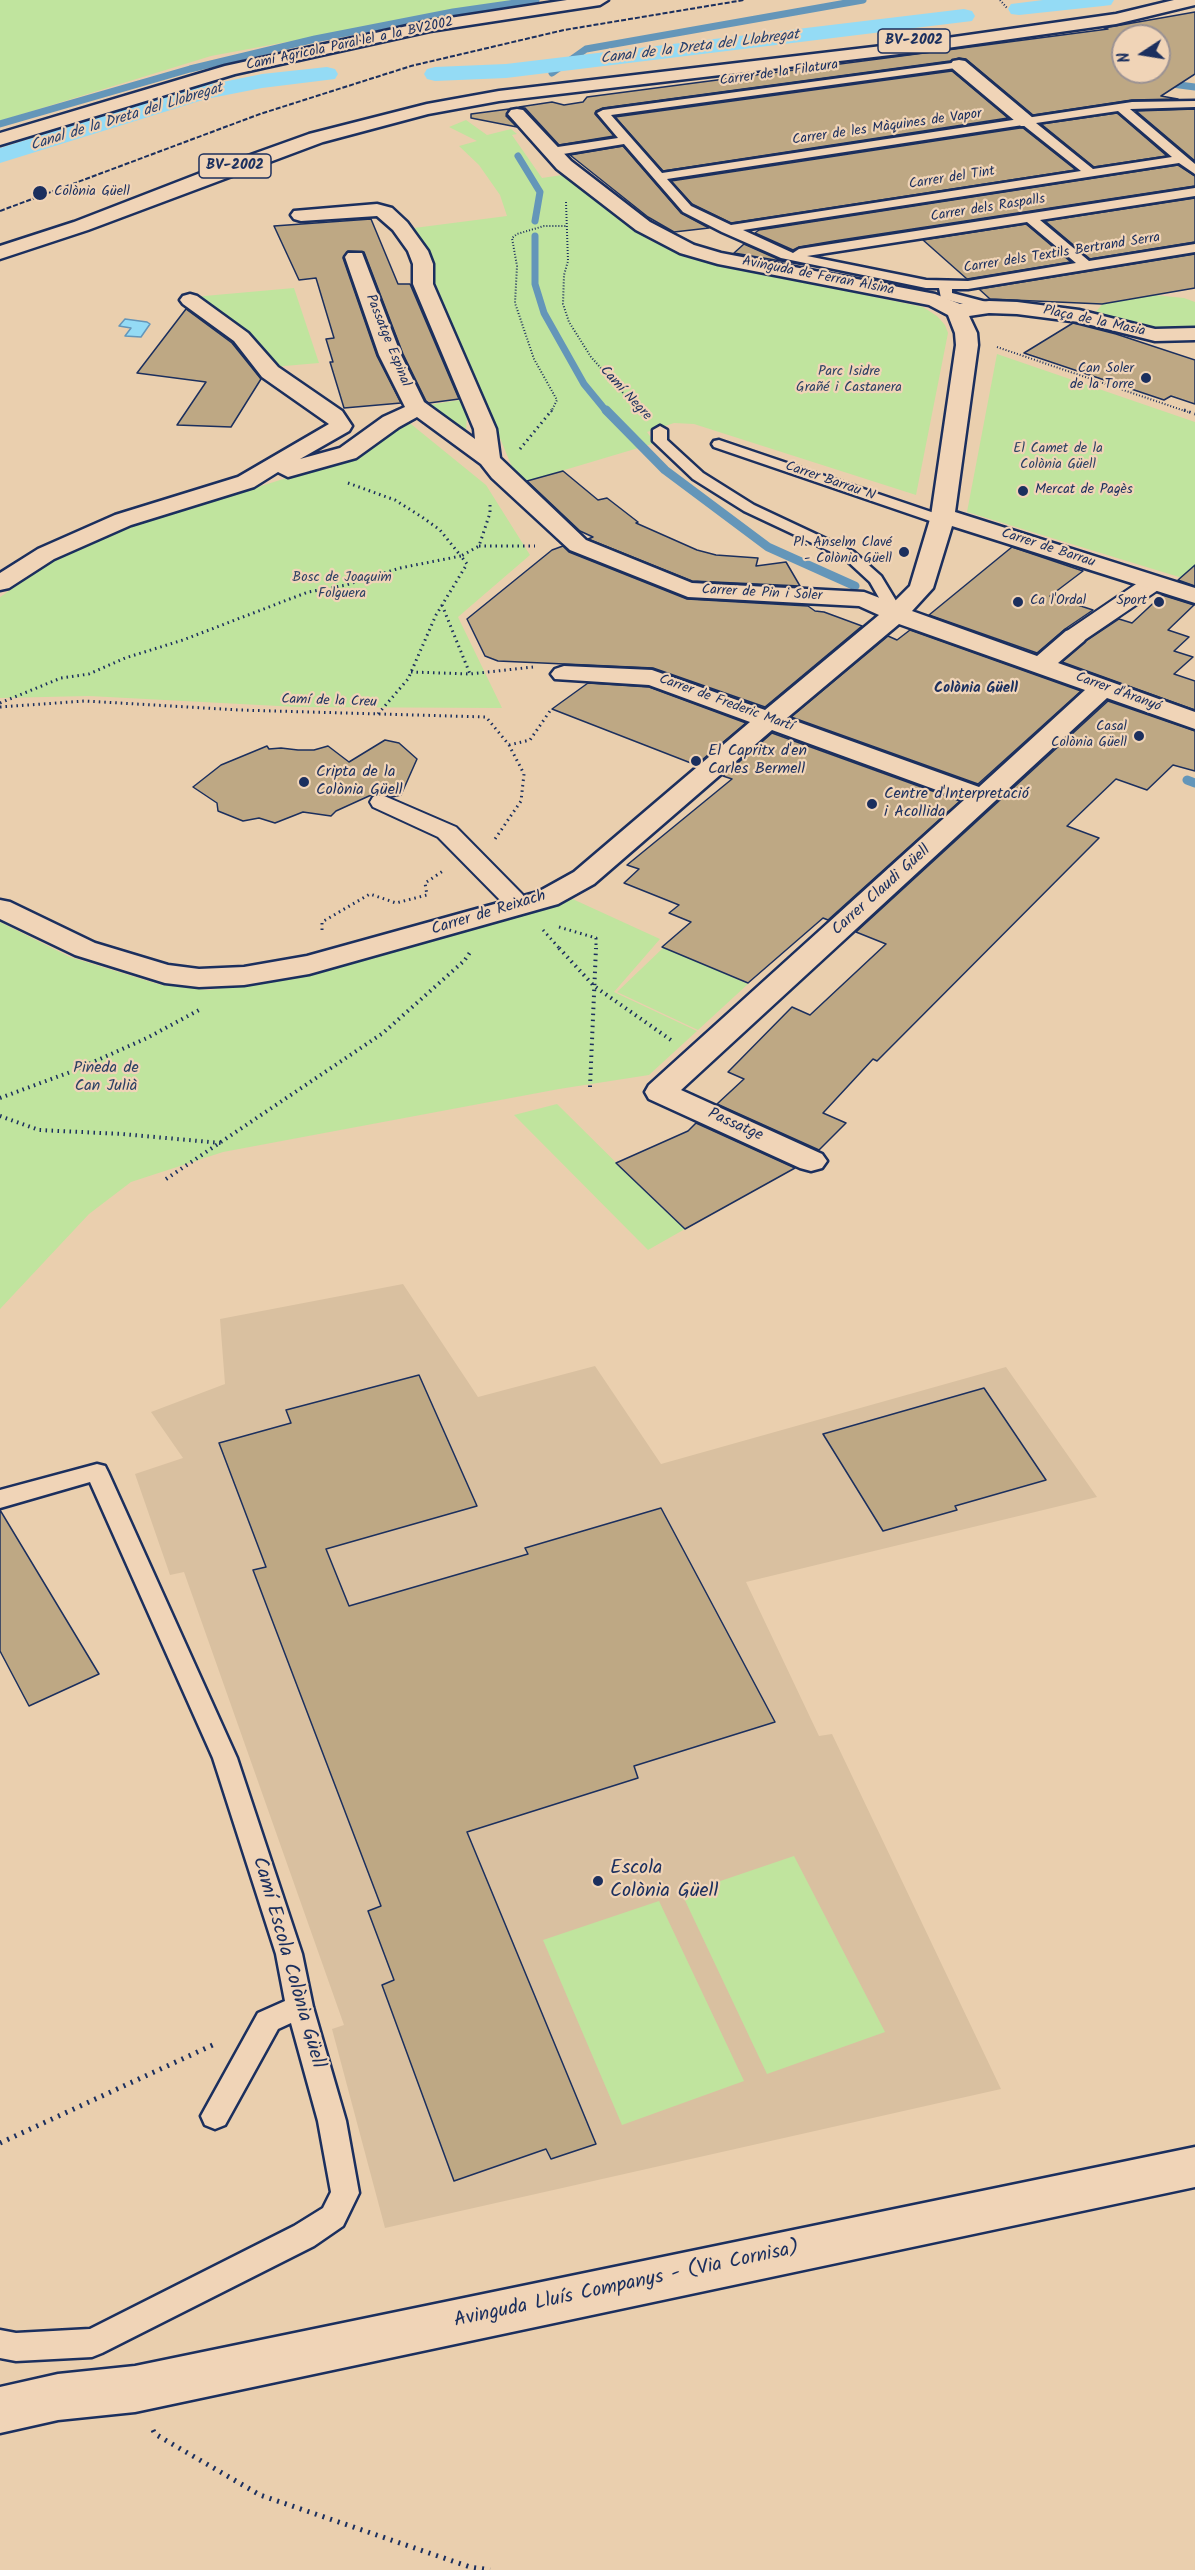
<!DOCTYPE html>
<meta charset="utf-8">
<style>
body{margin:0}
#map{position:relative;width:1195px;height:2570px;overflow:hidden;background:#eacfae;font-family:Kalam,sans-serif}
canvas{display:block}
.north{position:absolute;left:1111px;top:24px;width:60px;height:60px;box-sizing:border-box;background:#f0d4b7;border:2px solid #9b9293;border-radius:50%;rotate:258deg;font-size:16px;font-weight:700;line-height:24px;text-align:center;color:#1b2f5e}
.north::after{content:'';display:block;margin:auto;width:21px;height:27px;background:#1b2f5e;clip-path:polygon(50% 0,100% 100%,50% 72%,0 100%)}
</style>
<div id="map">
<canvas width="1195" height="2570"></canvas>
<div class="north">N</div>
</div>
<script>
const g = document.querySelector('canvas').getContext('2d');
g.lineJoin = 'round';
function fillPath(path, color) { g.fillStyle = color; g.fill(path, 'evenodd'); }
const poly = rows => new Path2D(rows.map(r => 'M' + r).join(''));
function stroke(path, color, width, dash) { g.strokeStyle = color; g.lineWidth = width; g.lineCap = dash ? 'butt' : 'round'; g.setLineDash(dash || []); g.stroke(path); }
function drawText(font, color, halo, rows, align = 'center') {
  g.font = font + ' Kalam,sans-serif'; g.lineWidth = 4.5; g.setLineDash([]); g.textBaseline = 'middle'; g.strokeStyle = halo; g.fillStyle = color; for (const [text, x, y, turn = 0] of rows) {
    g.save(); g.translate(x, y); g.rotate((+turn || 0) * Math.PI / 180); g.textAlign = isNaN(turn) ? turn : align; if (halo) g.strokeText(text, 0, 0); g.fillText(text, 0, 0); g.restore();
  }
}
const built = poly([
 [403,1284,478,1397,595,1366,661,1464,1006,1367,1097,1497,746,1582,819,1736,832,1734,1001,2089,385,2228,332,2029,344,2025,184,1572,170,1575,135,1474,183,1458,151,1412,225,1384,220,1319]
]);
const green = poly([
 [0,0,513,0,211,56,0,121],
 [466,120,487,135,511,129,517,134,512,135,542,178,569,174,651,241,698,260,923,307,937,316,945,325,948,333,916,495,694,424,674,423,647,432,655,443,521,483,512,467,429,268,432,260,414,228,507,216,500,195,479,165,459,146,477,141,449,127],
 [294,288,319,363,273,367,193,297],
 [1114,291,1184,298,1195,302,1195,329,1159,329,1093,315],
 [997,354,1195,422,1195,578,1192,581,967,512],
 [466,399,468,404,466,430,449,425,422,406],
 [406,420,486,485,530,555,458,617,502,708,297,707,89,696,0,698,0,597,72,548,100,537,359,455],
 [566,896,660,939,614,992,697,1031,649,1075,559,1089,223,1152,131,1182,89,1214,0,1309,0,922,70,957,161,985,209,990,294,976,559,904],
 [664,947,748,984,698,1030,617,992],
 [557,1104,662,1208,685,1229,648,1250,514,1115],
 [794,1856,885,2032,767,2074,682,1894],
 [659,1901,744,2081,622,2125,543,1940]
]);
const water = poly([
 [125,319,147,322,150,324,141,337,125,336,131,328,119,326,125,319]
]);
const streamFar1 = poly([
 [552,73,586,49,863,0],
 [1164,83,1195,87],
 [0,124,190,69,315,39,453,12,536,0],
 [518,156,540,192,535,221],
 [535,236,535,284,544,313,584,384,607,412]
]);
const stream = poly([
 [606,410,665,470,768,547,855,586],
 [1187,780,1195,783]
]);
const canal = poly([
 [1043,0,1114,0,1111,5,1103,6,1019,15,1011,14,1008,9,1011,4,1043,0],
 [964,9,972,11,975,16,972,21,506,78,435,81,427,79,424,74,427,69,435,67,506,64,964,9],
 [327,67,335,69,338,74,335,79,262,88,206,99,0,163,0,148,193,88,262,74,327,67]
]);
const building = poly([
 [1195,12,1195,74,1161,96,1178,99,1132,100,1033,115,966,59,959,58,950,61,603,108,596,111,595,114,614,136,559,145,525,108,519,107,552,102,564,105,583,102,587,97,1108,29,1104,28,1195,12],
 [1123,36,1159,36,1159,72,1123,72,1123,36],
 [952,71,1008,118,663,171,615,117,952,71],
 [509,109,506,116,517,127,471,118,471,114,509,109],
 [1195,109,1195,161,1136,111,1195,109],
 [1117,113,1167,156,1094,167,1041,124,1117,113],
 [1020,128,1023,128,1076,170,731,223,692,204,671,181,1020,128],
 [623,146,681,213,709,228,674,232,648,217,570,155,623,146],
 [1178,165,1195,176,1195,186,834,241,799,247,793,250,755,233,759,230,1178,165],
 [1195,198,1195,242,1090,259,1045,221,1195,198],
 [371,219,398,284,410,284,459,399,429,403,426,401,403,354,364,252,348,251,343,258,377,356,401,403,344,408,330,362,333,362,326,339,334,338,316,278,299,280,274,226,371,219],
 [1026,224,1071,262,967,279,923,240,1026,224],
 [744,244,780,260,810,266,734,253,744,244],
 [1195,254,1195,288,1102,304,990,299,979,289,1195,254],
 [186,309,232,343,261,379,231,427,177,425,206,382,137,373,186,309],
 [1073,323,1116,334,1195,360,1195,404,1171,396,1164,400,1024,353,1073,323],
 [563,471,598,500,607,498,638,522,636,523,697,550,716,555,758,558,756,566,786,562,800,586,692,581,588,539,593,537,580,531,527,481,563,471],
 [563,546,569,552,687,599,808,606,815,611,824,612,862,626,765,707,653,668,498,661,485,656,467,619,552,550,563,546],
 [1012,547,1083,571,1050,596,1093,610,1065,629,1037,653,929,615,1012,547],
 [1195,565,1195,586,1178,580,1195,565],
 [1162,595,1194,605,1168,630,1189,637,1174,651,1193,657,1174,674,1195,681,1195,710,1062,662,1086,641,1119,619,1132,623,1162,595],
 [910,630,1081,691,978,784,791,717,888,636,897,640,910,630],
 [588,683,649,687,746,723,696,765,552,709,588,683],
 [1108,701,1195,731,1195,771,1173,765,1147,790,1116,779,1067,826,1099,838,877,1061,873,1059,823,1113,846,1123,819,1150,717,1104,744,1079,728,1072,792,1007,810,1015,886,944,856,932,1108,701],
 [772,733,960,801,828,920,823,918,748,983,662,947,691,922,669,913,679,905,624,883,639,869,627,865,732,779,723,776,772,733],
 [385,740,399,743,417,759,401,795,392,797,382,793,369,796,336,811,331,816,303,812,275,823,259,818,243,821,218,811,217,803,193,787,221,765,267,746,269,749,281,748,298,750,314,750,328,746,349,762,385,740],
 [696,1123,795,1168,685,1229,616,1163,688,1131,696,1123],
 [419,1375,477,1506,326,1549,349,1606,528,1554,525,1548,661,1508,775,1722,634,1766,638,1778,467,1832,596,2144,551,2159,546,2149,454,2181,382,1985,394,1980,368,1911,381,1906,253,1570,266,1567,219,1443,291,1423,286,1410,419,1375],
 [984,1388,1046,1480,955,1506,957,1510,883,1531,823,1434,984,1388],
 [0,1510,99,1674,29,1706,0,1651,0,1510]
]);
const pathFar3 = poly([
 [1000,0,1007,8],
 [566,202,568,261,564,275,563,304,569,322,591,357,640,412],
 [997,347,1188,412],
 [551,412,557,400,534,359,515,303,517,266,512,238,517,234,544,226,567,226]
]);
const pathFar2 = poly([
 [638,410,643,415],
 [1184,410,1195,414],
 [520,449,552,410],
 [348,483,395,500,422,517,440,530,460,555],
 [479,546,535,546],
 [442,605,470,674],
 [411,672,470,674,533,667],
 [0,703,61,678,89,674,125,658,183,640,308,592,346,585,400,568,461,556],
 [0,707,85,701,239,710,486,717,509,745,524,774,521,801,495,839],
 [378,714,408,679,436,615,467,564,461,556,479,546,490,513,490,504],
 [509,745,530,740,552,708],
 [559,927,596,938,596,949],
 [322,930,322,922,370,894,396,903,427,895,425,883,443,871],
 [543,930,560,949]
]);
const pathFar1 = poly([
 [559,948,594,986,671,1040],
 [590,1087,596,948],
 [0,1098,73,1071,147,1038,199,1010],
 [0,1116,39,1130,122,1134,221,1143],
 [166,1179,383,1033,464,961,471,951]
]);
const path = poly([
 [0,2143,217,2043],
 [153,2430,155,2434,260,2495,470,2567,490,2570]
]);
const service = poly([
 [959,62,965,65,963,67,611,115,662,173,1132,102,1195,101,1195,107,1130,109,1195,164,1195,174,1179,163,743,230,793,253,799,249,1195,188,1195,196,1040,220,1089,261,1195,244,1195,252,968,289,952,289,952,293,994,304,996,307,994,310,989,311,941,298,939,288,926,288,781,258,722,232,683,212,624,144,551,156,545,152,551,148,618,138,597,113,603,110,959,62],
 [1118,111,1172,157,1093,169,1036,123,1118,111],
 [1023,125,1081,171,731,225,691,206,667,179,1023,125],
 [1027,222,1076,263,968,281,926,280,807,256,1027,222],
 [660,426,667,430,667,440,703,473,754,505,854,552,881,576,904,614,902,617,890,617,870,582,844,558,744,511,693,479,653,441,653,430,660,426],
 [719,440,946,517,948,520,941,524,936,523,714,447,712,444,714,441,719,440],
 [97,1464,105,1466,108,1472,237,1758,302,1954,313,2007,346,2121,359,2193,343,2226,314,2246,102,2353,92,2357,16,2361,0,2358,0,2330,16,2333,90,2329,294,2226,323,2208,331,2192,318,2121,291,2023,278,2029,225,2125,215,2129,205,2125,201,2116,258,2013,285,2001,276,1954,213,1758,90,1482,0,1508,0,1490,97,1464]
]);
const pedestrian = poly([
 [1153,576,1161,578,1164,583,1161,588,1083,641,1075,643,1067,641,1064,636,1067,631,1145,578,1153,576],
 [382,795,456,827,522,894,526,899,522,904,513,907,504,904,438,837,373,807,370,802,373,797,382,795]
]);
const minor = poly([
 [567,0,608,0,600,5,430,31,235,74,0,145,0,133,225,66,430,21,567,0],
 [959,60,965,61,1033,118,1036,122,1033,126,1021,126,953,69,950,65,953,61,959,60],
 [517,109,523,110,571,161,650,222,694,245,721,253,935,294,960,304,989,301,1017,302,1079,310,1155,329,1195,328,1195,340,1155,341,1079,322,1017,314,989,313,969,316,977,333,978,345,955,512,1195,588,1195,603,952,526,933,588,912,611,1037,656,1066,631,1075,629,1084,631,1087,636,1084,641,1058,663,1195,712,1195,729,1107,698,681,1090,822,1154,827,1161,822,1168,811,1171,800,1168,649,1099,645,1092,649,1085,964,800,772,730,594,884,558,904,309,974,244,985,199,987,165,983,75,955,0,919,0,900,10,902,95,943,168,965,199,969,244,967,307,956,538,892,574,872,750,722,649,685,555,679,551,674,555,669,564,666,652,670,765,710,879,615,859,606,688,597,570,550,492,478,481,464,417,417,399,427,356,458,288,477,278,472,254,487,131,525,54,559,9,588,0,590,0,573,38,549,115,515,238,477,329,424,262,377,234,341,183,304,180,300,183,296,190,294,197,296,248,333,278,367,342,411,352,426,349,431,300,459,340,448,383,417,405,407,379,355,345,257,348,253,362,253,401,355,424,402,475,439,474,429,413,284,413,264,408,251,393,230,377,216,301,221,294,219,291,215,294,211,377,204,392,208,407,222,428,251,433,264,433,284,496,429,500,458,586,540,692,583,864,592,893,603,910,586,931,516,956,345,955,333,948,315,929,305,718,264,680,253,636,230,557,169,508,114,511,110,517,109],
 [899,624,1085,690,979,787,787,718,899,624],
 [1195,2147,1195,2187,135,2412,58,2420,0,2433,0,2387,58,2374,135,2366,1195,2147]
]);
const primary = poly([
 [1174,0,1195,0,1195,5,1116,24,933,50,499,101,428,114,323,142,88,230,0,259,0,246,74,222,203,172,309,134,427,104,499,91,933,40,1116,14,1174,0]
]);
const rail = poly([
 [0,211,260,114,411,66,564,30,744,0]
]);
const markers = [
 [40,193,8,"#1b2f5e"],
 [1146,378,6,"#1b2f5e"],
 [1023,491,6,"#1b2f5e"],
 [904,552,6,"#1b2f5e"],
 [1018,602,6,"#1b2f5e"],
 [1159,602,6,"#1b2f5e"],
 [1139,736,6,"#1b2f5e"],
 [696,761,6,"#1b2f5e"],
 [304,782,6,"#1b2f5e"],
 [872,804,6,"#1b2f5e"],
 [598,1881,6,"#1b2f5e"]
];
const farStreetnames = [
 ["Camí Agricola Paral·lel a la BV2002",350,45,-12],
 ["Carrer de la Filatura",779,74,-8],
 ["Carrer de les Màquines de Vapor",887,128,-8],
 ["Carrer del Tint",952,179,-9],
 ["Carrer dels Raspalls",988,209,-9],
 ["Carrer dels Textils Bertrand Serra",1062,254,-9],
 ["Avinguda de Ferran Alsina",818,277,11],
 ["Plaça de la Masia",1094,322,12],
 ["Passatge Espinal",387,341,68],
 ["Camí Negre",625,394,47],
 ["Carrer Barrau N",830,482,19],
 ["Carrer de Barrau",1048,549,18],
 ["Carrer de Pin i Soler",762,594,3],
 ["Carrer d'Aranyó",1118,693,20],
 ["Camí de la Creu",329,702,2],
 ["Carrer de Frederic Martí",726,704,20]
];
const farPoinames = [
 ["Colònia Güell",54,193,"left"],
 ["Can Soler",1134,370],
 ["de la Torre",1134,386],
 ["Mercat de Pagès",1035,491,"left"],
 ["Pl. Anselm Clavé",892,544],
 ["- Colònia Güell",892,560],
 ["Ca l'Ordal",1030,602,"left"],
 ["Sport",1147,602],
 ["Casal",1127,728],
 ["Colònia Güell",1127,744]
];
const farParknames = [
 ["Parc Isidre",849,373],
 ["Grañé i Castanera",849,389],
 ["El Camet de la",1058,450],
 ["Colònia Güell",1058,466],
 ["Bosc de Joaquim",342,579],
 ["Folguera",342,595]
];
const shields = [
 [914,41,72],
 [235,166,72]
];
const shieldNames = [
 ["BV-2002",914,41],
 ["BV-2002",235,166]
];
const farWaternames = [
 ["Canal de la Dreta del Llobregat",700,48,-7],
 ["Canal de la Dreta del Llobregat",127,118,-17]
];
const farNeighbourhoodnames = [
 ["Colònia Güell",976,689]
];
const poiNames = [
 ["El Capritx d'en",708,752],
 ["Carles Bermell",708,770],
 ["Cripta de la",316,773],
 ["Colònia Güell",316,791],
 ["Centre d'Interpretació",884,795],
 ["i Acollida",884,813]
];
const streetNames = [
 ["Carrer Claudi Güell",882,891,-42],
 ["Carrer de Reixach",489,914,-17],
 ["Passatge",735,1126,24]
];
const parkNames = [
 ["Pineda de",106,1069],
 ["Can Julià",106,1087]
];
const nearPoinames = [
 ["Escola",610,1870],
 ["Colònia Güell",610,1893]
];
const nearStreetnames = [
 ["Camí Escola Colònia Güell",287,1963,74],
 ["Avinguda Lluís Companys - (Via Cornisa)",627,2286,-12]
];
fillPath(built, '#d9c0a0');
fillPath(green, '#c0e49e');
fillPath(water, '#94dbf5');
stroke(water, '#6496b9', 1.5);
stroke(streamFar1, '#6496b9', 7);
stroke(stream, '#6496b9', 9);
fillPath(canal, '#94dbf5');
fillPath(building, '#bea884');
stroke(building, '#1b2f5e', 1.5);
stroke(service, '#1b2f5e', 5);
stroke(pedestrian, '#1b2f5e', 4);
stroke(minor, '#1b2f5e', 5);
stroke(primary, '#1b2f5e', 5);
stroke(pathFar3, '#1b2f5e', 2, [1, 2]);
stroke(pathFar2, '#1b2f5e', 3, [1.5, 4]);
stroke(pathFar1, '#1b2f5e', 4, [1.5, 4.5]);
stroke(path, '#1b2f5e', 5, [2, 6]);
fillPath(service, '#f0d4b7');
fillPath(pedestrian, '#f0d4b7');
fillPath(minor, '#f0d4b7');
fillPath(primary, '#f0d4b7');
stroke(rail, '#1b2f5e', 2, [5, 2]);
for (const [x, y, r, color] of markers) { const dot = new Path2D(); dot.arc(x, y, r, 0, 2 * Math.PI); g.fillStyle = color; g.fill(dot); stroke(dot, '#f0d4b7', 2); }
drawText('14px', '#1b2f5e', '#f0d4b7', farStreetnames);
drawText('14px', '#1b2f5e', '#f0d4b7', farPoinames, 'right');
drawText('14px', '#2c4164', '#f0d4b7', farParknames);
for (const [x, y, w] of shields) { const box = new Path2D(); box.roundRect(x - w / 2, y - 12, w, 24, 4.5); g.fillStyle = '#f0d4b7'; g.fill(box); stroke(box, '#1b2f5e', 1.5); }
drawText('bold 15px', '#1b2f5e', null, shieldNames);
drawText('italic 15px', '#27406d', '#f0d4b7', farWaternames);
drawText('bold 15px', '#1b2f5e', '#f0d4b7', farNeighbourhoodnames);
drawText('16px', '#1b2f5e', '#f0d4b7', poiNames, 'left');
drawText('16px', '#1b2f5e', '#f0d4b7', streetNames);
drawText('16px', '#2c4164', '#f0d4b7', parkNames);
drawText('20px', '#1b2f5e', '#f0d4b7', nearPoinames, 'left');
drawText('20px', '#1b2f5e', '#f0d4b7', nearStreetnames);
</script>
